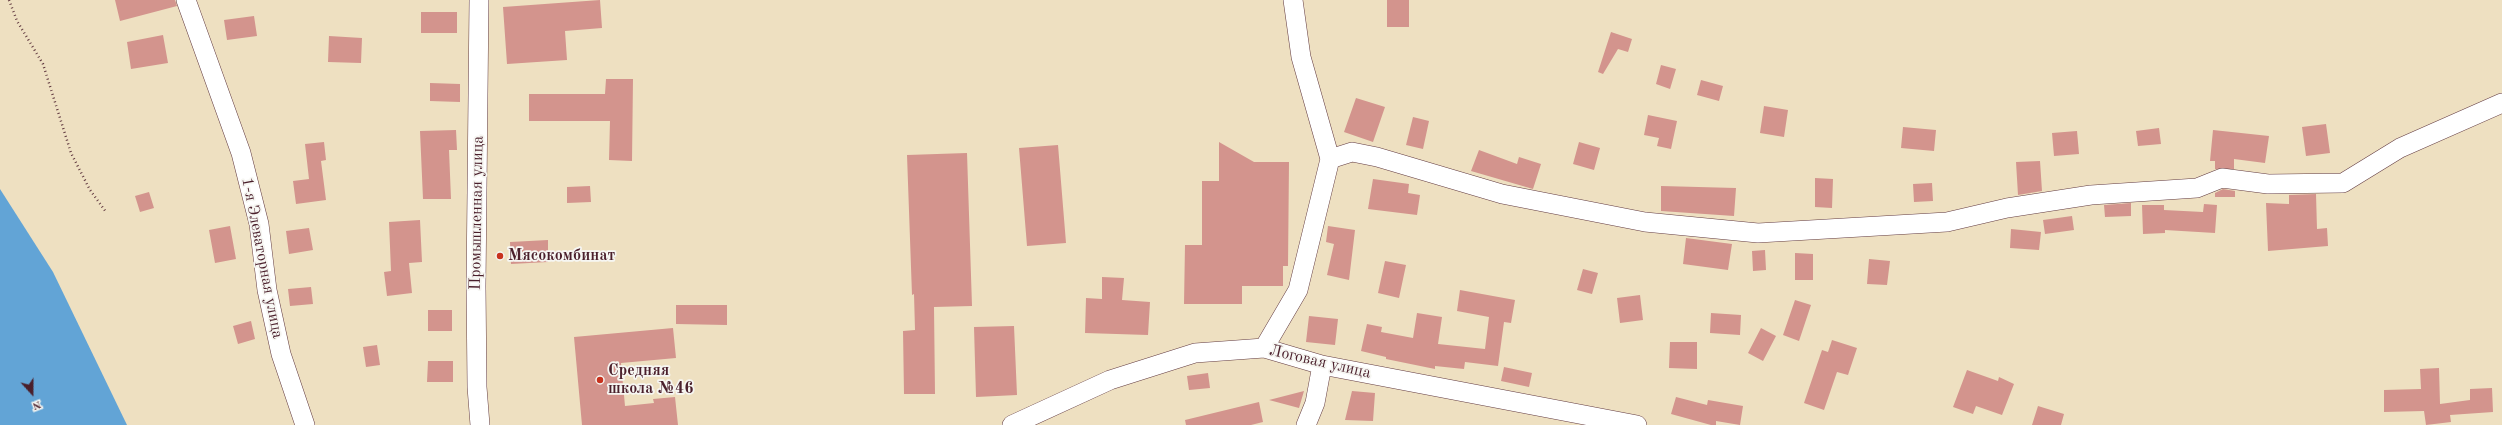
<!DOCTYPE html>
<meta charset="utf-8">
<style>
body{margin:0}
#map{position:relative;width:2502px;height:425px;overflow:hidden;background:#eee0c1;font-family:"Old Standard TT",serif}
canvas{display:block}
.north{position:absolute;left:12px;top:373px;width:40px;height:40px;-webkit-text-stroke:3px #f6f6f2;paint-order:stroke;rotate:159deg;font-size:11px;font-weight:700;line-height:16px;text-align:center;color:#4a1f2b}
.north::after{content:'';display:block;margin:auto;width:14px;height:18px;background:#4a1f2b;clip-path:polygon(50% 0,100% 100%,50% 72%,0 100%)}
</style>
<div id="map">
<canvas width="2502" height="425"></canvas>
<div class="north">N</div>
</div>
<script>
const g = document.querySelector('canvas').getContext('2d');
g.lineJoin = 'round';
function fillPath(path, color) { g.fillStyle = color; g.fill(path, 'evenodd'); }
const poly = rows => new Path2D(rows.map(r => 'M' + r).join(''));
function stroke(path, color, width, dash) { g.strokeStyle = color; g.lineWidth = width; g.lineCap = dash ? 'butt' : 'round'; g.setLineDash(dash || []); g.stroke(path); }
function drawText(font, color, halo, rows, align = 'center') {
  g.font = font + ' "Old Standard TT",serif'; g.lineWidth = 3.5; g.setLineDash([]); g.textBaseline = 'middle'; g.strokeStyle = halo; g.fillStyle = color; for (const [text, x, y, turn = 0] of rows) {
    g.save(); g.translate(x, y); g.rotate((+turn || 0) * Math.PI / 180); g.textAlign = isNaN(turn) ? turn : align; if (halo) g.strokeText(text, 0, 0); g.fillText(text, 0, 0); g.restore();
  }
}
const water = poly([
 [0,189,53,272,127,425,0,425]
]);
const building = poly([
 [115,0,175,0,177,6,120,21],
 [600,0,602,28,565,31,567,60,507,64,503,7],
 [1387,0,1409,0,1409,27,1387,27],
 [421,12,457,12,457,33,421,33],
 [254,16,257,36,227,40,224,20],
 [1611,32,1632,39,1628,52,1618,49,1603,74,1598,72],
 [163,35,168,63,131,69,127,42],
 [329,36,362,38,361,63,328,62],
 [1661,65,1676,69,1670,89,1656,84],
 [606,79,633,79,632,161,609,160,610,121,529,121,529,94,605,94],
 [1701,80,1723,86,1719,101,1697,95],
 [430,83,460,84,460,102,430,101],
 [1356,98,1385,107,1373,142,1344,132],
 [1764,106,1788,110,1784,137,1760,133],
 [1648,115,1677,121,1671,149,1657,146,1659,138,1644,135],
 [1413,117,1429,121,1423,149,1406,145],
 [2326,124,2330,153,2306,156,2302,127],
 [1903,127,1936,130,1934,151,1901,148],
 [2159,128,2161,144,2138,146,2136,131],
 [456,130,457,150,449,150,451,199,423,199,420,131],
 [2213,130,2269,136,2265,163,2234,159,2234,169,2215,169,2215,161,2210,161],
 [2077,131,2079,154,2054,156,2052,133],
 [324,142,326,160,321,161,326,200,296,204,293,181,309,179,305,144],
 [1219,142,1254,162,1289,162,1288,266,1283,266,1283,286,1242,286,1242,304,1184,304,1185,245,1202,245,1202,181,1219,181],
 [1579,142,1600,148,1594,170,1573,164],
 [1058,145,1066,243,1027,246,1019,148],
 [1479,150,1517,164,1519,157,1541,164,1533,189,1471,171],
 [967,153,972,306,934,307,935,394,904,394,903,331,915,330,914,294,912,295,907,155],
 [2040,161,2042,191,2018,195,2016,162],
 [1815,178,1833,179,1832,208,1815,207],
 [1373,179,1409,184,1408,193,1420,195,1417,215,1368,209],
 [1932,183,1933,201,1914,202,1913,184],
 [590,186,591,202,567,203,567,187],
 [1661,186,1736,188,1734,216,1661,211],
 [2223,189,2235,191,2235,197,2215,197,2215,193],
 [149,192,154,208,140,212,135,196],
 [2316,194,2317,229,2327,228,2328,246,2268,251,2266,203,2289,204,2289,195],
 [2131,203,2131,216,2105,217,2104,205],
 [2204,204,2217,205,2215,233,2165,230,2165,233,2143,234,2142,205,2164,205,2164,210,2203,212],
 [2072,216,2074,230,2045,234,2043,220],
 [420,220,422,262,409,263,412,293,387,296,384,272,391,271,389,222],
 [230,226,236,259,215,263,209,230],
 [1328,226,1355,230,1349,280,1327,275,1334,244,1326,242],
 [309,228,313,250,289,254,286,231],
 [2011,229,2041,232,2039,250,2010,248],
 [1686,238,1732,244,1728,270,1683,264],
 [548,240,548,262,511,264,510,242],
 [1765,250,1766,270,1753,271,1752,251],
 [1795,253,1813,254,1813,280,1795,280],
 [1869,259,1890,261,1887,285,1867,284],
 [1385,261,1406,265,1399,298,1378,293],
 [1583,269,1598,273,1592,294,1577,290],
 [1102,277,1124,278,1122,300,1150,302,1148,335,1085,333,1086,298,1102,299],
 [311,287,313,304,290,306,288,289],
 [1460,290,1515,300,1511,323,1504,322,1498,366,1465,362,1464,369,1435,366,1435,369,1386,359,1386,357,1361,351,1367,324,1382,327,1381,332,1413,338,1417,313,1442,317,1438,344,1485,349,1489,317,1457,311],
 [1640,295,1643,320,1620,323,1617,298],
 [1795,300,1811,305,1799,341,1783,335],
 [676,305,727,305,727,325,676,324],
 [428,310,452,310,452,331,428,331],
 [1711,313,1741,315,1740,335,1710,333],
 [1309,316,1338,319,1335,345,1306,342],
 [251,321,255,339,238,344,233,326],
 [1014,326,1017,395,976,397,974,327],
 [673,328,676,358,621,363,625,406,654,403,653,399,675,397,678,425,582,425,574,337],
 [1761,328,1776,336,1763,361,1748,353],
 [1832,340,1857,348,1848,375,1837,372,1824,410,1804,403,1822,350,1828,352],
 [1670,342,1697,342,1697,369,1669,368],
 [377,345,380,365,366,367,363,347],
 [428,361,453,361,453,382,427,382],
 [1504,367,1532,373,1529,387,1501,381],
 [2439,368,2440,404,2470,400,2470,389,2492,388,2493,412,2450,415,2451,422,2426,425,2424,411,2384,412,2384,390,2421,389,2420,369],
 [1967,370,1998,381,1999,377,2014,384,2002,415,1976,406,1973,414,1953,407],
 [1208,373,1210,388,1189,390,1187,376],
 [1304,391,1299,408,1269,400],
 [1352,391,1375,393,1373,421,1345,420],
 [1676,397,1707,405,1708,400,1743,406,1740,425,1716,421,1716,425,1711,425,1671,414],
 [1259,402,1263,422,1251,425,1186,425,1185,420],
 [2038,406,2064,414,2061,425,2032,425]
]);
const path = poly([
 [9,0,17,21,43,64,71,153,90,190,106,212]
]);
const minor = poly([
 [186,0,241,153,259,224,267,290,281,354,305,425],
 [479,0,476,286,477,387,480,425],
 [1293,0,1301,57,1330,159],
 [1264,348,1298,290,1330,159,1352,152,1377,157,1502,194,1645,222,1758,233,1947,222,2007,208,2091,195,2197,188,2222,178,2268,184,2343,183,2400,148,2502,103],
 [1012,425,1110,380,1195,353,1264,348,1322,365,1637,425],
 [1306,425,1315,403,1322,365]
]);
const markers = [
 [500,256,4,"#c8321e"],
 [600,380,4,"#c8321e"]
];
const streetNames = [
 ["Промышленная улица",477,213,-89],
 ["1-я Элеваторная улица",262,258,79],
 ["Логовая улица",1320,362,13]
];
const poiNames = [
 ["Мясокомбинат",508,256],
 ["Средняя",608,371],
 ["школа №46",608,389]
];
fillPath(water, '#62a4d6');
fillPath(building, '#d3948d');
stroke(minor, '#633c42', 20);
stroke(path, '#633c42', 2.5, [1, 3]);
stroke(minor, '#fff', 19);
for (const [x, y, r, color] of markers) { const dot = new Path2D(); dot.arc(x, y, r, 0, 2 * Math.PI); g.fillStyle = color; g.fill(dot); stroke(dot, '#f6f6f2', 1.5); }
drawText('16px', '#4a1f2b', '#f6f6f2', streetNames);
drawText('bold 16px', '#4a1f2b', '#f6f6f2', poiNames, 'left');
</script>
